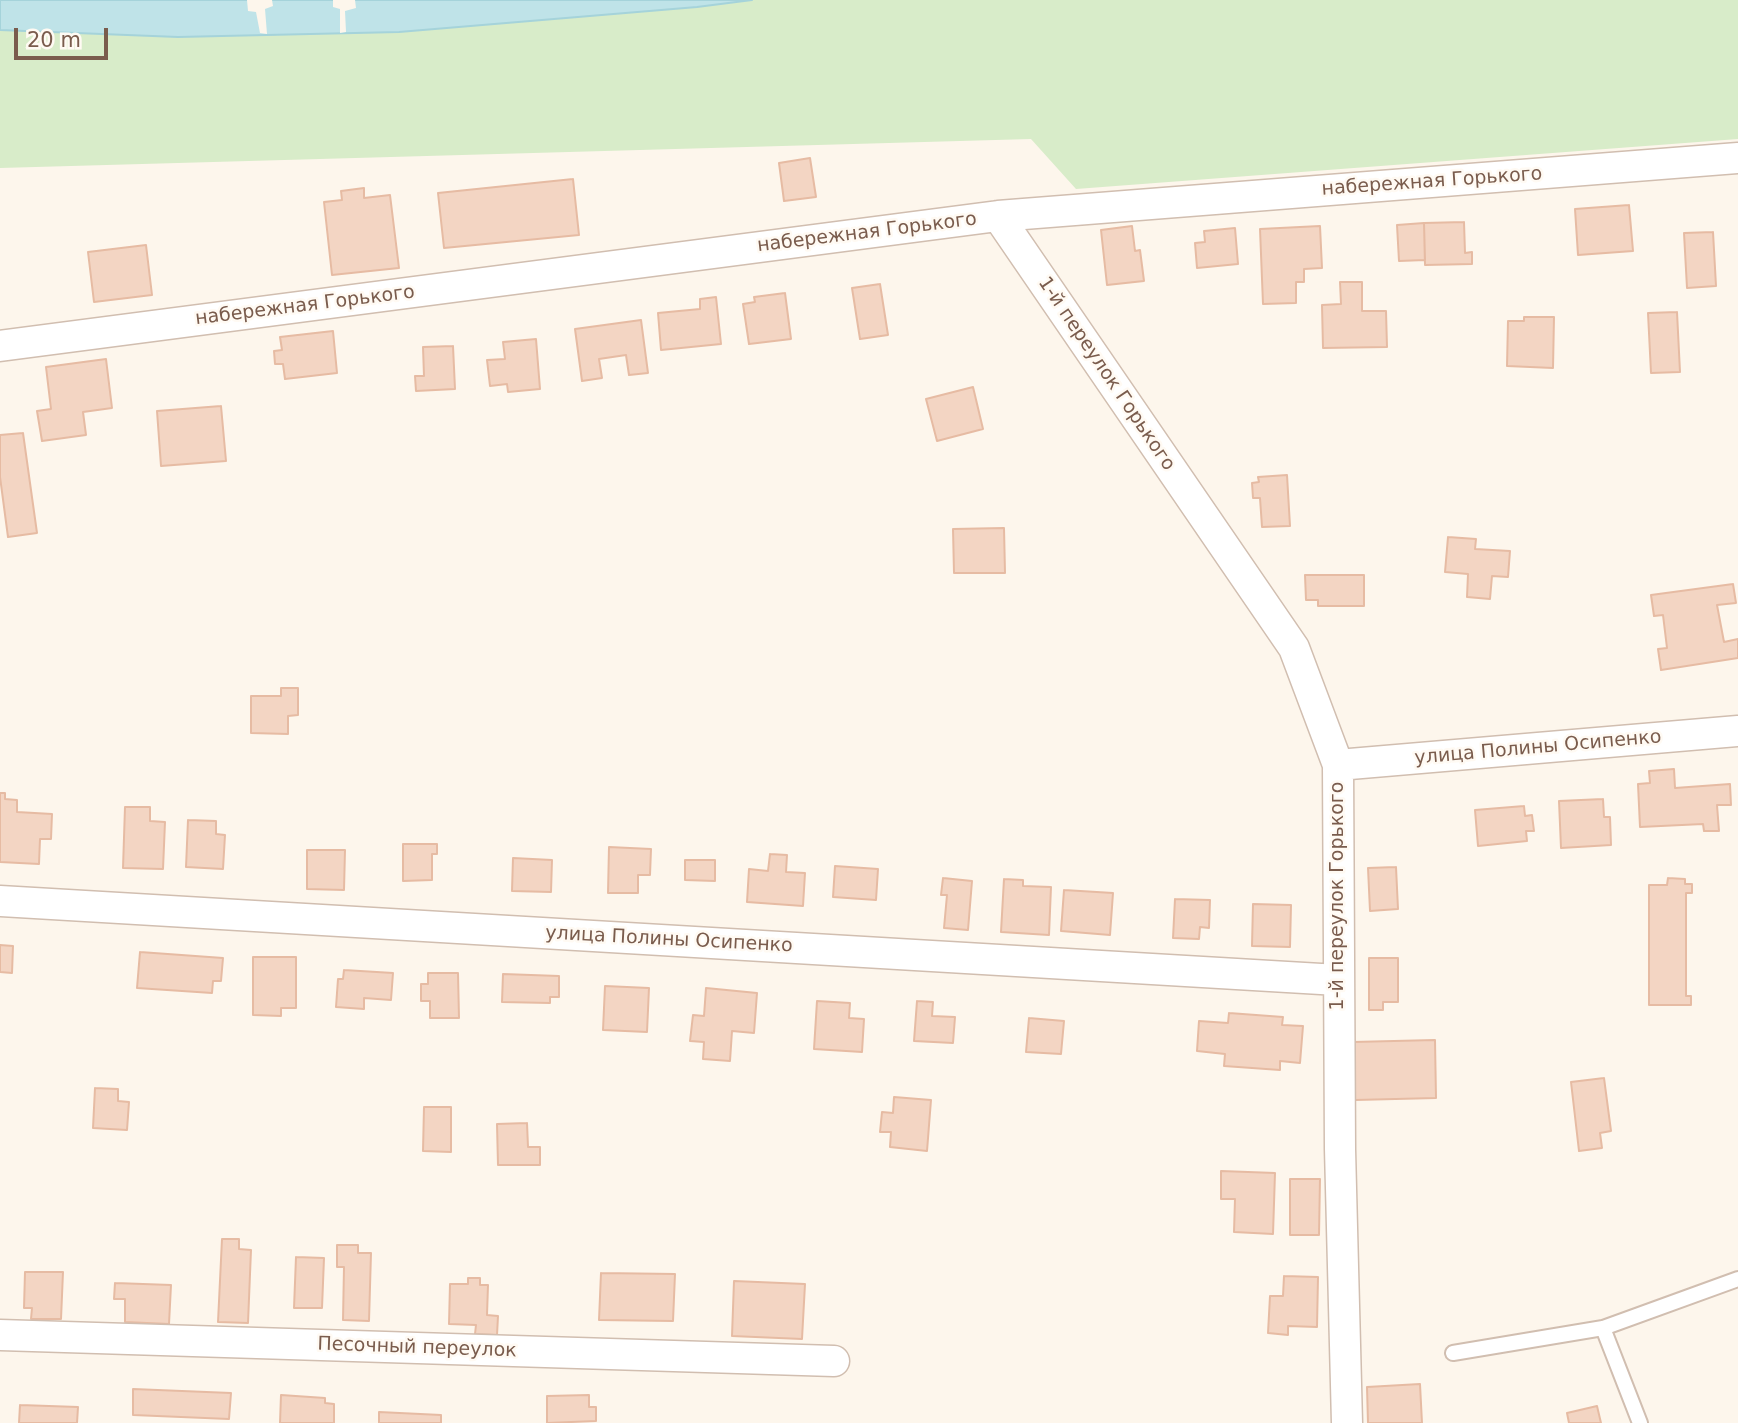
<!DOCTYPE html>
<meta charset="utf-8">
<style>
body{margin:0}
#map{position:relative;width:1738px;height:1423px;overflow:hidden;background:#fdf6ec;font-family:"DejaVu Sans",sans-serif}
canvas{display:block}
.scale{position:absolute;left:14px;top:28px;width:94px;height:32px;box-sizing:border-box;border:4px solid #7a5c4d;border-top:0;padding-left:9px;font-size:21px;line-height:24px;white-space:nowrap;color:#7a5c4d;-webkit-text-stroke:5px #fffaf3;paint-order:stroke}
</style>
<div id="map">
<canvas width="1738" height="1423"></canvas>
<div class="scale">20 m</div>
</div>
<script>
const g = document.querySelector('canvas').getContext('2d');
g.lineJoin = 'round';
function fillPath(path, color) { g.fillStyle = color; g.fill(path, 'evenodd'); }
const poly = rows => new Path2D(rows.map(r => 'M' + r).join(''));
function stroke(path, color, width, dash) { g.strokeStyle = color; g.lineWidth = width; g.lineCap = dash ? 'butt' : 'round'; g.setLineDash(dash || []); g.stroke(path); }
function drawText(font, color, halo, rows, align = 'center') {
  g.font = font + ' "DejaVu Sans",sans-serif'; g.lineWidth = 5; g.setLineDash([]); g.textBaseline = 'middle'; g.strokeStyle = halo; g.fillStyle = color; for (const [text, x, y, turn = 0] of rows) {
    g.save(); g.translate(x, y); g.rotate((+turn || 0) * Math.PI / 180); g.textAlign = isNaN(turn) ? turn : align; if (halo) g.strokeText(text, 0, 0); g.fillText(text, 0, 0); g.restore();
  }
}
const green = poly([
 [752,0,1738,0,1738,139,1076,189,1031,139,0,168,0,30,178,37,399,32,697,7]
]);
const water = poly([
 [0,0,752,0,697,7,399,32,178,37,0,30,0,0]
]);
const pier = poly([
 [247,0,272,0,273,6,265,9,267,34,260,33,256,12,248,11],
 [333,0,355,0,356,8,345,11,346,32,340,33,340,9,333,7]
]);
const building = poly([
 [810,158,816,197,784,201,779,163,810,158],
 [573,179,579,235,444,248,438,193,573,179],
 [364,188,364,198,390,195,399,268,332,275,324,202,342,200,341,191,364,188],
 [1629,205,1633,251,1578,255,1575,209,1629,205],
 [1464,222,1465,253,1472,252,1472,264,1425,265,1424,223,1464,222],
 [1424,223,1425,260,1399,261,1397,225,1424,223],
 [1132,226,1135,251,1140,250,1144,281,1107,285,1101,230,1132,226],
 [1320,226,1322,268,1304,269,1304,282,1296,282,1296,303,1263,304,1260,229,1320,226],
 [1235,228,1238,264,1197,268,1195,243,1205,242,1204,231,1235,228],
 [1713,232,1716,286,1687,288,1684,233,1713,232],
 [146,245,152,295,94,302,88,252,146,245],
 [1340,282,1362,282,1362,311,1386,311,1387,347,1323,348,1322,305,1341,304,1340,282],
 [880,284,888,335,860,339,852,288,880,284],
 [785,293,791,339,749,344,743,304,755,302,754,297,785,293],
 [716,297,721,344,661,350,658,313,700,309,700,299,716,297],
 [1677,312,1680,372,1651,373,1648,313,1677,312],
 [1524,317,1554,317,1553,368,1507,366,1508,321,1524,321,1524,317],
 [641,320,648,373,629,375,626,355,599,359,602,378,582,381,575,329,641,320],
 [333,331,337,373,285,379,283,364,275,364,274,351,282,350,280,337,333,331],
 [536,339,540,389,508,392,507,384,490,386,487,360,505,359,503,342,536,339],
 [453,346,455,389,416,391,415,376,424,376,423,347,453,346],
 [106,359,112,408,83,412,86,435,42,441,37,411,51,409,46,367,106,359],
 [973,387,983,429,937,441,926,399,973,387],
 [221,406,226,461,161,466,157,411,221,406],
 [23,433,37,533,8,537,0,477,0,435,23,433],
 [1287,475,1290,526,1262,527,1260,498,1253,498,1252,483,1259,482,1258,477,1287,475],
 [1004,528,1005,573,954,573,953,529,1004,528],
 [1448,537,1476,539,1475,549,1510,551,1508,577,1492,576,1490,599,1467,597,1468,574,1445,572,1448,537],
 [1305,575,1364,575,1364,606,1318,606,1318,600,1306,600,1305,575],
 [1733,584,1736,603,1717,605,1724,642,1738,639,1738,658,1661,670,1658,649,1667,648,1663,615,1654,616,1651,595,1733,584],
 [281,688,298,688,298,715,288,716,288,734,251,733,251,696,281,696,281,688],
 [1674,769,1675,788,1730,784,1731,805,1717,805,1719,831,1704,831,1703,824,1640,827,1638,784,1650,783,1649,771,1674,769],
 [0,793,5,793,5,799,17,800,17,812,52,814,51,839,40,839,39,864,0,862,0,793],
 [1603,799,1604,817,1610,817,1611,845,1561,848,1559,801,1603,799],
 [1524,806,1525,816,1532,815,1534,831,1526,831,1527,841,1478,846,1475,810,1524,806],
 [125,807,150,807,150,821,165,822,163,869,123,868,125,807],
 [188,820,216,821,216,834,225,835,223,869,186,867,188,820],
 [403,844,437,844,437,854,432,854,432,880,403,881,403,844],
 [609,847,651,849,650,875,638,875,638,893,608,893,609,847],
 [307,850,345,850,344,890,307,889,307,850],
 [770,854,787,855,786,872,805,873,803,906,747,902,749,869,768,871,770,854],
 [513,858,552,860,551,892,512,891,513,858],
 [685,860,715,860,715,881,685,880,685,860],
 [835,866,878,869,876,900,833,897,835,866],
 [1396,867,1398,909,1370,911,1368,868,1396,867],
 [943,878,972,881,968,930,944,928,947,895,941,895,943,878],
 [1668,878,1685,879,1685,884,1692,884,1692,893,1686,893,1686,996,1691,996,1691,1005,1649,1005,1649,885,1667,885,1668,878],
 [1004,879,1023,880,1023,886,1051,887,1049,935,1001,932,1004,879],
 [1064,890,1113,893,1110,935,1061,931,1064,890],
 [1175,899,1210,900,1209,928,1200,927,1199,939,1173,938,1175,899],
 [1253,904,1291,905,1290,947,1252,946,1253,904],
 [0,945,13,946,12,973,0,972,0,945],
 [140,952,223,958,221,981,213,981,212,993,137,988,140,952],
 [253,957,296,957,296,1008,281,1008,281,1016,253,1015,253,957],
 [1369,958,1398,958,1398,1002,1383,1002,1383,1010,1369,1010,1369,958],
 [344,970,393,973,391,1000,364,998,364,1009,336,1007,338,979,343,979,344,970],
 [428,973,458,973,459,1018,430,1018,430,1001,421,1001,421,984,428,984,428,973],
 [503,974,559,976,559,997,550,997,550,1003,502,1002,503,974],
 [605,986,649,988,647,1032,603,1030,605,986],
 [706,988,757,993,754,1033,732,1031,730,1061,703,1059,704,1042,690,1041,693,1015,704,1016,706,988],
 [817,1001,850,1003,849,1018,864,1019,862,1052,814,1049,817,1001],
 [917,1001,933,1002,932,1016,955,1017,953,1043,914,1041,917,1001],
 [1229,1013,1283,1017,1282,1025,1303,1026,1300,1063,1280,1061,1280,1070,1224,1066,1225,1054,1197,1051,1199,1021,1228,1023,1229,1013],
 [1029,1018,1064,1021,1061,1054,1026,1052,1029,1018],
 [1435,1040,1436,1098,1355,1100,1353,1042,1435,1040],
 [1604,1078,1611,1131,1600,1133,1602,1148,1579,1151,1571,1082,1604,1078],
 [95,1088,118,1089,118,1101,129,1102,127,1130,93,1128,95,1088],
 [894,1097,931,1100,927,1151,890,1147,891,1132,880,1132,882,1112,893,1113,894,1097],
 [424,1107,451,1107,451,1152,423,1151,424,1107],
 [527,1123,528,1147,540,1147,540,1165,498,1165,497,1124,527,1123],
 [1221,1171,1275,1173,1273,1234,1234,1232,1235,1199,1221,1199,1221,1171],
 [1290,1179,1320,1179,1319,1235,1290,1235,1290,1179],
 [222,1239,239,1239,239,1249,251,1250,248,1323,218,1322,222,1239],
 [337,1245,358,1245,358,1253,371,1253,369,1321,343,1320,344,1267,337,1267,337,1245],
 [296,1257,324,1258,322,1308,294,1308,296,1257],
 [25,1272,63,1272,61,1319,31,1319,32,1308,24,1308,25,1272],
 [601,1273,675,1274,673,1321,599,1320,601,1273],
 [1284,1276,1318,1277,1317,1327,1288,1326,1288,1335,1268,1333,1270,1296,1283,1296,1284,1276],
 [468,1278,480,1278,480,1285,488,1285,487,1315,498,1316,497,1335,475,1334,476,1325,449,1324,450,1284,468,1284,468,1278],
 [734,1281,805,1284,802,1339,732,1336,734,1281],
 [115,1283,171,1285,169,1324,125,1322,125,1299,114,1299,115,1283],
 [1420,1384,1422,1423,1368,1423,1367,1387,1420,1384],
 [133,1389,231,1393,229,1419,133,1415,133,1389],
 [281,1395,325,1398,325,1403,334,1404,334,1423,280,1423,281,1395],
 [589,1395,589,1407,596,1407,596,1421,547,1423,547,1396,589,1395],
 [20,1405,78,1407,77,1423,19,1423,20,1405],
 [1597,1406,1601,1423,1569,1423,1567,1413,1597,1406],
 [379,1412,441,1415,441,1423,379,1423,379,1412]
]);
const lane = poly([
 [1603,1328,1640,1423],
 [1453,1353,1603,1328,1738,1279]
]);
const street = poly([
 [998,216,1294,648,1338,765,1340,1149,1347,1423],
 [0,346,998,216,1738,158],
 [1338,765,1738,731],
 [0,901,1338,980],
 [0,1335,834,1361]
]);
const streetNames = [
 ["набережная Горького",1432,182,-4],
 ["набережная Горького",867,233,-7],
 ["набережная Горького",305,306,-7],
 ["1-й переулок Горького",1106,374,56],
 ["улица Полины Осипенко",1538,748,-5],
 ["1-й переулок Горького",1338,896,-90],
 ["улица Полины Осипенко",669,940,3],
 ["Песочный переулок",417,1348,2]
];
fillPath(green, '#d8ecc9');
fillPath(water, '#bfe3e8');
stroke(water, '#a5d3da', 2);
fillPath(pier, '#fdf6ec');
fillPath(building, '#f3d5c3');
stroke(building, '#e6bba3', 2);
stroke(lane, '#d1beb0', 18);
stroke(street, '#d1beb0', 33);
stroke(lane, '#fff', 14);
stroke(street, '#fff', 30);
drawText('19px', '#7a5c4d', '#fffaf3', streetNames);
</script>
